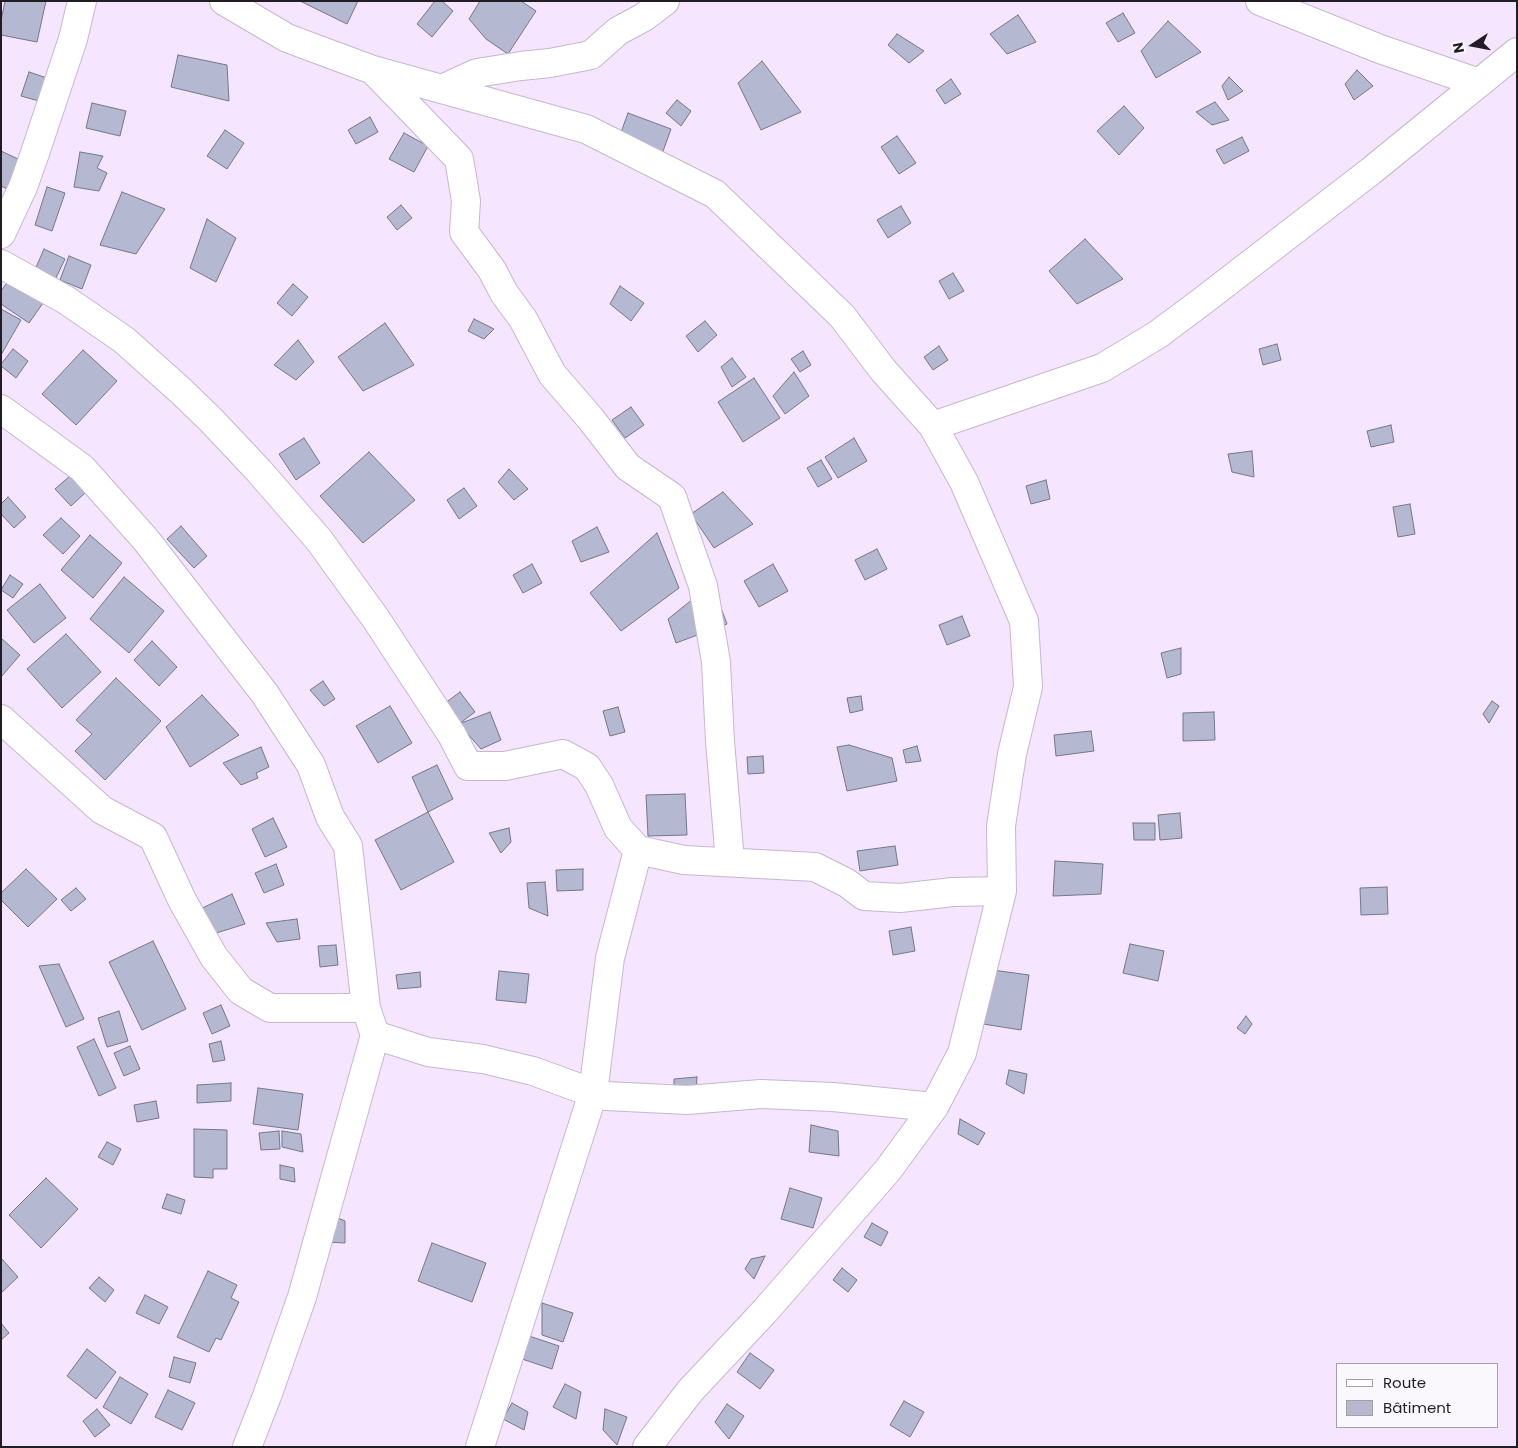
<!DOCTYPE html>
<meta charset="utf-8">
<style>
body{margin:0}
#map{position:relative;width:1518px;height:1448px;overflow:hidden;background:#f5e5fe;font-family:Poppins,sans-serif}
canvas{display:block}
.frame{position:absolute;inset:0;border:2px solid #221d25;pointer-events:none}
.legend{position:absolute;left:1336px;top:1363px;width:162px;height:65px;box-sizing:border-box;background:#fbf8fd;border:1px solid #a4a0a7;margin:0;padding:6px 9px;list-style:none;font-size:15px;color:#221d25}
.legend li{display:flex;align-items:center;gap:10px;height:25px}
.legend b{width:25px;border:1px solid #a4a0a7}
.north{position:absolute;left:1448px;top:20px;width:50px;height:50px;-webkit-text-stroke:4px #fbf8fd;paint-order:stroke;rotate:259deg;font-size:14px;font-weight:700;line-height:20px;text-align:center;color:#221d25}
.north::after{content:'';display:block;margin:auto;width:18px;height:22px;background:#221d25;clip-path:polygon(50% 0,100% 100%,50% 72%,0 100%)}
</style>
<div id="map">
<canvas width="1518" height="1448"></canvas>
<div class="frame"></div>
<ul class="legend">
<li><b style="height:6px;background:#fff"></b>Route</li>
<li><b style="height:14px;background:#b5b8d1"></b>Bâtiment</li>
</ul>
<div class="north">N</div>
</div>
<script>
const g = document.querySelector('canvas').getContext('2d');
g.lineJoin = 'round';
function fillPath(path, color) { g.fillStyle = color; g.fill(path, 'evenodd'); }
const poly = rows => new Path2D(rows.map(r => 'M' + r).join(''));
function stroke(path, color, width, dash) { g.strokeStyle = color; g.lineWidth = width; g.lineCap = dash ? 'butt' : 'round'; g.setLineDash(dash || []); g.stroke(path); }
const building = poly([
 [5,1,46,1,37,42,1,35,1,21,5,1],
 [300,1,358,1,347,24,300,1],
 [435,1,442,1,453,11,432,37,417,24,435,1],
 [480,1,521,1,536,11,508,54,486,39,469,19,480,1],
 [1123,13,1135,33,1118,42,1106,23,1123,13],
 [1018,15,1036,42,1007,54,990,34,1018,15],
 [1168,21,1201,52,1156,78,1141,51,1168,21],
 [897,34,924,51,909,63,888,45,897,34],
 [178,55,227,65,229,101,171,87,178,55],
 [762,61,801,112,761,130,738,83,762,61],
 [1357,70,1373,86,1354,100,1345,84,1357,70],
 [29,72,47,78,39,101,21,96,29,72],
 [1229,77,1243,91,1228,100,1222,86,1229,77],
 [951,79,961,94,945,104,936,90,951,79],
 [677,100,691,111,681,126,666,113,677,100],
 [1215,102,1229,120,1212,125,1196,112,1215,102],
 [92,103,126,111,120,136,86,128,92,103],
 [1124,106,1144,128,1119,155,1097,131,1124,106],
 [628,113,671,129,662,154,619,138,628,113],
 [370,117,378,132,356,144,348,130,370,117],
 [225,130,244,143,227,169,207,156,225,130],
 [404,133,428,146,414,172,389,159,404,133],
 [897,136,916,163,899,174,881,147,897,136],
 [1242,137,1249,151,1224,164,1216,150,1242,137],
 [1,151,20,160,7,189,1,186,1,151],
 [80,152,103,156,97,168,107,173,99,191,74,187,80,152],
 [47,187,65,193,52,231,35,225,47,187],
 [122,192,165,209,136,254,100,245,122,192],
 [401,205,412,218,397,230,387,217,401,205],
 [901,206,911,223,888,238,877,220,901,206],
 [207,219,236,238,216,282,190,268,207,219],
 [1085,239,1123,279,1077,304,1049,271,1085,239],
 [44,249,65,259,54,282,34,272,44,249],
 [69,256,91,265,82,289,60,280,69,256],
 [953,273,964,291,949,299,939,281,953,273],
 [9,280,43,303,29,323,1,304,1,291,9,280],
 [293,284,308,297,292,316,277,303,293,284],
 [620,286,644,303,631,321,610,304,620,286],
 [1,309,21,320,1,355,1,309],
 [474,319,494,329,484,339,468,331,474,319],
 [705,321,717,335,698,352,686,336,705,321],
 [385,323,414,365,363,391,338,357,385,323],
 [298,340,314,362,296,380,274,365,298,340],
 [1277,344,1281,360,1263,365,1259,349,1277,344],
 [939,346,948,360,933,370,924,357,939,346],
 [13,349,28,361,16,378,1,366,1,364,13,349],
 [83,350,117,381,76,425,42,394,83,350],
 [803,351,811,365,800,372,791,359,803,351],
 [732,358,746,377,732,387,721,367,732,358],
 [794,372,809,396,785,414,773,396,794,372],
 [754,378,780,418,743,442,718,402,754,378],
 [631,407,644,425,625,438,612,420,631,407],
 [1391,425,1394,442,1371,447,1367,431,1391,425],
 [304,438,320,463,296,480,279,454,304,438],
 [854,438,867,461,838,478,825,457,854,438],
 [1252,451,1254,477,1232,472,1228,454,1252,451],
 [369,452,415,500,363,543,320,496,369,452],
 [821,460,832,479,818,487,807,468,821,460],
 [509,469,528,489,514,500,498,482,509,469],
 [71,475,86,492,71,506,55,489,71,475],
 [1046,480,1050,499,1031,504,1026,486,1046,480],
 [464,488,477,506,459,519,447,500,464,488],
 [723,492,753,524,714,548,691,514,723,492],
 [8,497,26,517,14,528,1,514,1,504,8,497],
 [1410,504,1415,534,1398,537,1393,507,1410,504],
 [61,518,80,536,63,554,43,535,61,518],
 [181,526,207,556,194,568,167,539,181,526],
 [597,527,609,552,581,562,572,541,597,527],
 [657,533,679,588,621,631,590,593,657,533],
 [90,535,122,563,93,598,61,570,90,535],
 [877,549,887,569,865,580,855,560,877,549],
 [532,564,542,583,523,593,513,575,532,564],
 [773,564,788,591,759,607,744,581,773,564],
 [10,575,23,584,13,598,1,590,10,575],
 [124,577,164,611,129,653,90,619,124,577],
 [40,584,66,618,34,643,7,610,40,584],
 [698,595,718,600,727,624,676,643,668,619,698,595],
 [962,616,970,636,947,645,939,625,962,616],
 [66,634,101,672,62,708,27,669,66,634],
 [1,638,20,655,1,677,1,638],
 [152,641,177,667,159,686,134,660,152,641],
 [1181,648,1181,674,1167,678,1161,653,1181,648],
 [116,678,161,721,105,780,75,751,92,734,76,720,116,678],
 [323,681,335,699,324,706,310,690,323,681],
 [460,692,475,712,459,724,444,704,460,692],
 [202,695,239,735,190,767,166,727,202,695],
 [861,696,863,710,850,713,847,698,861,696],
 [1492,701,1499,706,1489,723,1483,714,1492,701],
 [390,706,412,743,378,763,356,726,390,706],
 [618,707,625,732,610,736,603,711,618,707],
 [490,712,501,740,481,749,459,724,490,712],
 [1214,712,1215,740,1183,741,1183,713,1214,712],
 [1091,731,1094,751,1056,756,1054,735,1091,731],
 [849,745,892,758,897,781,847,791,837,747,849,745],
 [917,746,921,761,906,763,903,750,917,746],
 [261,747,269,767,256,773,258,778,241,785,223,763,261,747],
 [763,756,764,773,748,774,747,757,763,756],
 [437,765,453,799,428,812,412,777,437,765],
 [685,794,687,835,648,836,646,795,685,794],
 [428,812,454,862,401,890,375,840,428,812],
 [1180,813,1182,838,1160,840,1158,815,1180,813],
 [273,818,287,847,265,857,252,829,273,818],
 [1133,823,1155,823,1155,840,1134,840,1133,823],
 [509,828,511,842,501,853,489,833,509,828],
 [895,846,898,865,860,871,857,851,895,846],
 [1055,861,1103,864,1101,894,1053,896,1055,861],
 [276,864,284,885,264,893,255,873,276,864],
 [26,869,57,899,28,927,1,900,1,893,26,869],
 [583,869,583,890,557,891,556,870,583,869],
 [545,882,548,916,529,908,527,883,545,882],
 [1387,887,1388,914,1361,915,1360,888,1387,887],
 [76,888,86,899,71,911,61,900,76,888],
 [232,894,245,924,210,935,198,910,232,894],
 [297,919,300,939,277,942,266,923,297,919],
 [911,927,915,951,893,955,889,931,911,927],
 [153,941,186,1009,142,1030,109,962,153,941],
 [1130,944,1164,951,1158,981,1123,973,1130,944],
 [336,945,338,965,320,967,318,946,336,945],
 [59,964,84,1019,66,1027,39,966,59,964],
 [985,969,1029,975,1021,1030,977,1023,985,969],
 [499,971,529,974,526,1003,496,1000,499,971],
 [420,972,421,987,398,989,396,975,420,972],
 [221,1005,230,1026,212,1034,203,1013,221,1005],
 [119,1011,128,1041,107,1047,98,1018,119,1011],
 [1246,1016,1252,1024,1245,1034,1237,1028,1246,1016],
 [94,1039,116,1088,99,1096,77,1047,94,1039],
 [221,1041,225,1060,213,1062,209,1044,221,1041],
 [130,1046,140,1069,124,1076,114,1053,130,1046],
 [1009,1070,1027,1074,1024,1094,1006,1084,1009,1070],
 [697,1077,696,1094,674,1094,674,1079,697,1077],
 [231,1083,231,1101,197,1103,197,1085,231,1083],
 [258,1088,303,1094,298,1130,253,1124,258,1088],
 [156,1101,159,1118,137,1122,134,1105,156,1101],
 [960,1119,985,1133,978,1145,958,1134,960,1119],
 [811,1125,838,1131,839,1156,809,1152,811,1125],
 [194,1129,227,1130,227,1169,213,1169,213,1178,194,1177,194,1129],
 [279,1131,280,1149,261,1150,259,1133,279,1131],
 [282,1131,301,1134,303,1152,282,1147,282,1131],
 [107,1142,121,1149,113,1165,98,1157,107,1142],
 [280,1165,294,1168,295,1182,280,1179,280,1165],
 [46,1178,78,1209,41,1248,9,1215,46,1178],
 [790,1188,822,1198,813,1228,781,1219,790,1188],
 [167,1194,185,1200,181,1214,162,1208,167,1194],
 [326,1213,345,1221,345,1243,326,1242,326,1213],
 [872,1223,888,1232,881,1246,864,1237,872,1223],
 [432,1243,486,1263,472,1302,418,1281,432,1243],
 [765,1256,754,1279,745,1269,751,1259,765,1256],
 [1,1258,18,1277,1,1293,1,1258],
 [842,1268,857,1280,848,1292,833,1280,842,1268],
 [208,1271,237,1285,231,1298,239,1302,221,1340,216,1338,209,1352,177,1337,208,1271],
 [99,1277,114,1290,105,1302,89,1288,99,1277],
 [145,1295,168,1307,159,1324,136,1313,145,1295],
 [542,1303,573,1313,563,1342,542,1335,542,1303],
 [1,1323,9,1333,1,1340,1,1323],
 [529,1336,559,1346,552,1369,522,1359,529,1336],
 [87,1349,116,1372,96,1399,67,1376,87,1349],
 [750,1353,774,1370,760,1389,737,1372,750,1353],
 [174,1357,196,1363,190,1383,169,1377,174,1357],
 [120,1377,148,1394,131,1424,103,1407,120,1377],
 [565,1384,581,1392,576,1419,553,1407,565,1384],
 [168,1390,195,1403,182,1430,155,1417,168,1390],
 [904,1401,924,1412,910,1437,890,1425,904,1401],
 [512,1403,528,1412,524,1430,503,1419,512,1403],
 [727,1404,744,1416,729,1439,715,1422,727,1404],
 [97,1409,110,1425,95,1437,83,1421,97,1409],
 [605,1409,627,1417,617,1445,603,1430,605,1409]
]);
const minor = poly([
 [224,1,287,38,373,70,586,129,715,194,842,316,883,370,933,426,964,482,1024,621,1028,687,1012,754,1001,826,1002,891,962,1053,934,1107,888,1170,765,1311,690,1391,647,1447],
 [1260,1,1380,49,1479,83],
 [373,70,459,159,466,201,464,232,492,270,504,293,523,319,552,374,590,418,628,467,672,497,703,586,716,662,720,741,730,862],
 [442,89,477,73,521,66,550,63,591,55,618,31,644,17,665,1],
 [1,234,23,187,35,153,73,39,82,1],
 [1,264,66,300,124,340,181,391,211,420,259,471,319,540,376,619,452,735,468,766,505,766,563,754,587,767,599,785,618,828,638,850,684,860,815,867,847,883,864,896,900,898,953,892,1002,891],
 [1,409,82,468,146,540,265,694,311,765,330,817,348,846,366,1008,375,1035,302,1297,267,1396,247,1447],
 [933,426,1102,368,1157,335,1200,303,1371,171,1517,52],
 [1,719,102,810,153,837,182,900,214,957,241,991,270,1008,366,1008],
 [375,1035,428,1052,483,1059,533,1071,593,1093,606,1096,687,1100,761,1094,833,1097,934,1107],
 [480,1447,593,1093,610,958,638,850]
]);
fillPath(building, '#b5b8d1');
stroke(building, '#73768d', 1);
stroke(minor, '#c6b7ce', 30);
stroke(minor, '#fff', 28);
</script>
